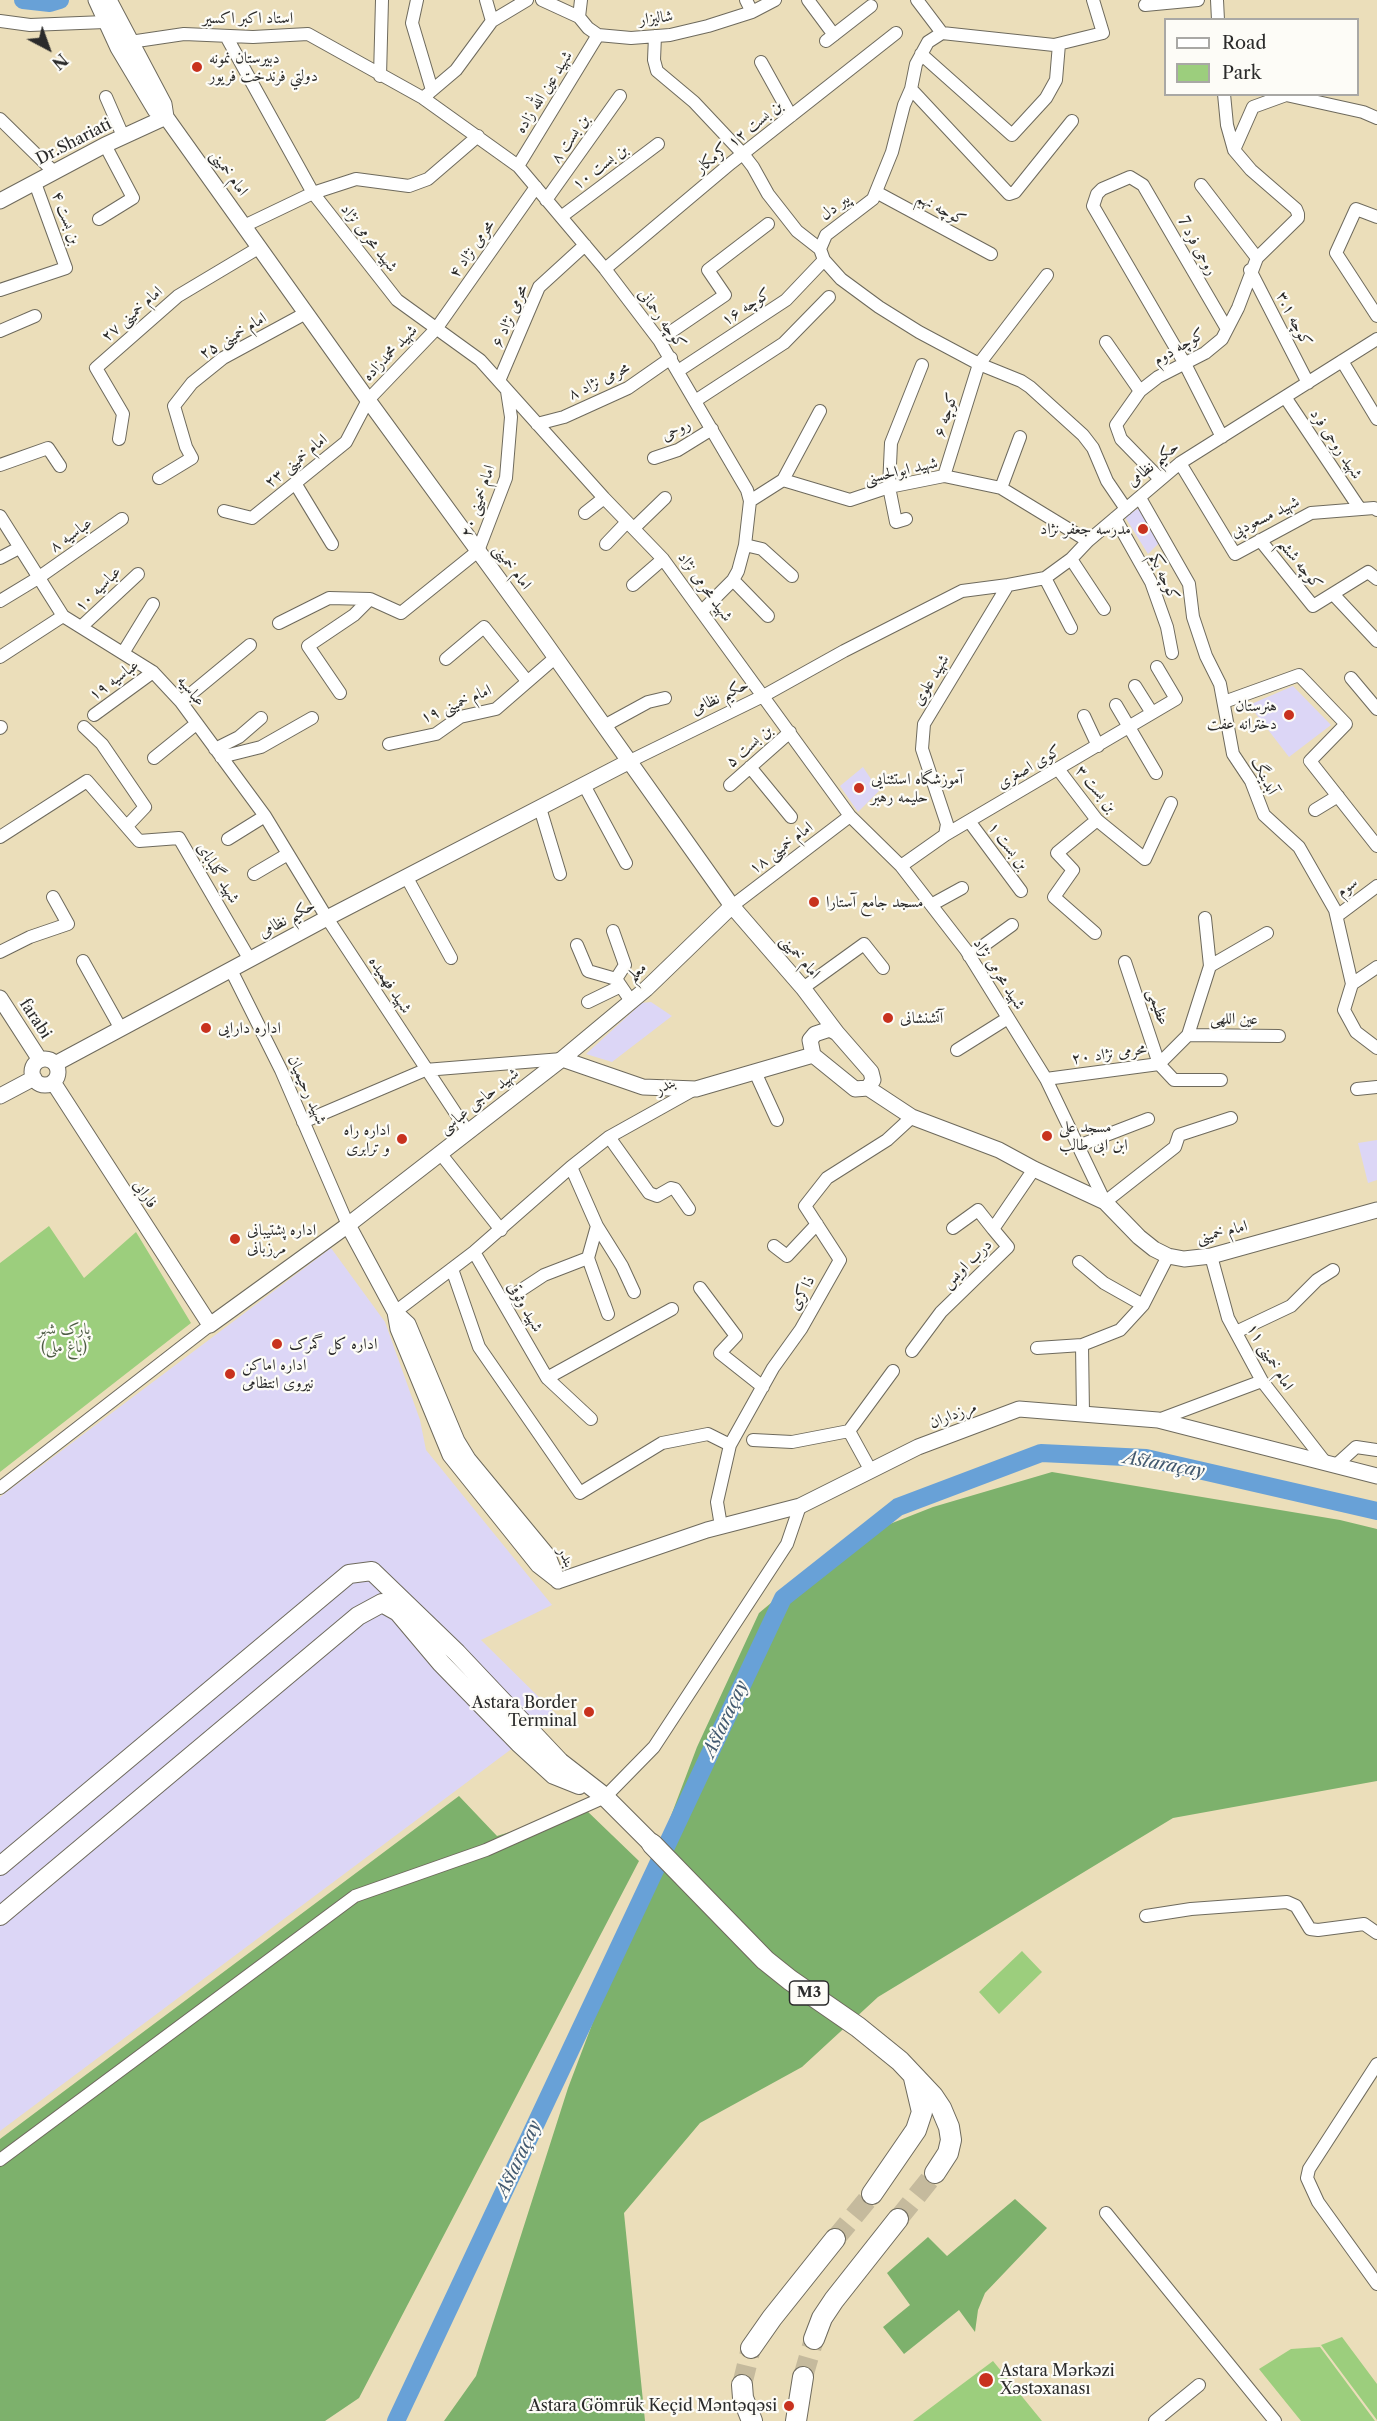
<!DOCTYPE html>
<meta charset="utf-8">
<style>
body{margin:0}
#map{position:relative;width:1377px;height:2421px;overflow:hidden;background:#ebdeba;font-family:"Libre Caslon Text",serif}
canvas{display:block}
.legend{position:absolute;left:1164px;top:18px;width:195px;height:78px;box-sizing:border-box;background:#fdfcf7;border:2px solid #a9a8a5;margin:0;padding:8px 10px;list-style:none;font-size:18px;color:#2b2b2b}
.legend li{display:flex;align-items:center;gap:12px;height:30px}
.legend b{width:30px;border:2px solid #a9a8a5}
.north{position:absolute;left:18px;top:18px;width:60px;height:60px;-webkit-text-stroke:4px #fdfcf7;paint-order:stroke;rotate:139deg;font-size:16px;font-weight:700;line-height:24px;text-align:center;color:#2b2b2b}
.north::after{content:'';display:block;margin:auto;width:21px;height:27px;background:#2b2b2b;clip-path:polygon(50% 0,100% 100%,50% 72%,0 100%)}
</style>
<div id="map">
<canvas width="1377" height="2421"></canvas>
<ul class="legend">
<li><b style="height:8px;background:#fff"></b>Road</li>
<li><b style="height:16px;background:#9cce7d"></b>Park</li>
</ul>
<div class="north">N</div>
</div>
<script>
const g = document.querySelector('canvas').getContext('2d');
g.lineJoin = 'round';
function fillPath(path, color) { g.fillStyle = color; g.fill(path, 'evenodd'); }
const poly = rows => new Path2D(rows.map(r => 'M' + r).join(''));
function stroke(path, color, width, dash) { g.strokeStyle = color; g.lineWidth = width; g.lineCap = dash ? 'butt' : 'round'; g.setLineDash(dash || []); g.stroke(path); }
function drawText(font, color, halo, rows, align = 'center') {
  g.font = font + ' "Libre Caslon Text",Amiri,serif'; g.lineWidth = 4.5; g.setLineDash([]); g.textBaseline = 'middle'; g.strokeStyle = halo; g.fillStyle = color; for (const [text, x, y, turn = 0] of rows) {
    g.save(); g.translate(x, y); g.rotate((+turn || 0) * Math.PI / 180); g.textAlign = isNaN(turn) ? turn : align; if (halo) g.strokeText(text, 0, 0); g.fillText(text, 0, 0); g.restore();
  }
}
const built = poly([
 [1139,508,1161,541,1148,554,1125,517],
 [1293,686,1331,725,1289,757,1249,705],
 [863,767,879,791,858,812,840,786],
 [651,1002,672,1016,612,1062,586,1054,642,1003],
 [1377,1140,1377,1180,1368,1183,1358,1143],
 [331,1248,385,1322,420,1420,426,1450,552,1605,481,1640,557,1715,0,2131,0,1497]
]);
const green = poly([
 [49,1226,84,1278,136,1232,191,1323,0,1472,0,1263],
 [1022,1951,1042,1972,999,2014,979,1992],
 [1342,2337,1377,2384,1377,2420,1321,2345],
 [1320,2347,1375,2421,1301,2421,1259,2369,1291,2349],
 [993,2361,1042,2421,913,2421]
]);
const forest = poly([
 [1052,1472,1340,1520,1377,1529,1377,1781,1173,1818,878,1997,802,2067,700,2123,624,2213,645,2421,444,2421,476,2376,568,2088,697,1747,759,1613,844,1542,933,1507],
 [459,1796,497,1836,585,1809,639,1861,359,2398,325,2421,0,2421,0,2139],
 [1015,2199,1047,2228,985,2293,978,2310,975,2332,959,2310,904,2354,883,2327,910,2305,887,2273,928,2237,947,2256]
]);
const river = poly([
 [23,0,50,3,60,0],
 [396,2421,783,1598,898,1507,1041,1453,1146,1458,1377,1511]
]);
const trunkTunnel = poly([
 [898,2219,935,2173],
 [835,2239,872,2194],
 [803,2377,814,2339],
 [742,2385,751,2348]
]);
const minor = poly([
 [417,0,412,23,432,90],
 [486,0,492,21],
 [542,0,579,17,588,28,598,35,631,38,670,35,708,26,752,12,775,0],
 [746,0,752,12],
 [808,0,834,35],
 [917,0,942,33],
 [1093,0,1103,33,1054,45,942,33,928,42,916,64,911,89,904,105,892,152,873,199,826,235,820,249,824,260,841,279,879,307,919,332,979,364,1021,381,1030,387,1083,435,1093,448,1107,481,1126,509],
 [1217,0,1218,20],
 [1145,5,1198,0],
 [579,17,581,0],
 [0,21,30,25,105,22],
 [226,36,313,193,397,300,480,360,604,498,663,559,850,816,901,866,966,950,1046,1079,1105,1202,1175,1147,1179,1135,1231,1118],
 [655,36,654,60,657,71,694,102,743,154,753,167,768,194,797,231,820,249],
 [826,41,871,6],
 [130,42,184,34,253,37,308,34,423,98,518,166,605,269,659,340,747,490,750,501,745,545,738,571,733,580,702,611],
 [921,54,1012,135,1046,98,1056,80,1059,44],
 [761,62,791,116],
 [380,76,382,0],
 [911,89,1009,194,1015,192,1072,121],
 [106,97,123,136],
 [423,98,456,70,492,21,527,0],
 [0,119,54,172],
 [1234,150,1253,107,1286,95,1363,112,1377,118],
 [518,166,598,35],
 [1201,185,1257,258],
 [876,192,991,254],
 [546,200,620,96],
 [561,217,658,144],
 [1377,217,1356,209,1336,253,1377,316],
 [99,219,133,198,105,145],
 [244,226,313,193,356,179,409,186,428,179,478,136],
 [605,269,731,163,896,33],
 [1250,270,1308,383],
 [0,290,66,268,35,183],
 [0,331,35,316],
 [659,340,725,295,708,270,768,224],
 [1106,342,1140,391],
 [1342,361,1377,419],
 [678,371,786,300,824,260],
 [499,381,539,287,585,245],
 [1285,397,1360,509],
 [695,401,784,343,829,297],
 [537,424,564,417,628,388,671,358],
 [1222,437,1185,364,1093,206,1097,194,1102,189,1130,177,1143,185,1227,329],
 [119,439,123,414,96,368,178,296,260,247],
 [654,458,678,450,712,429],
 [1180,463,1235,554,1311,513,1374,508,1377,510],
 [0,465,48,448,60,466],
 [944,476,979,364,1047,275],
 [159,478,192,458,186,447,174,406,192,383,223,358,306,313],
 [1160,479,1121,439,1116,425,1140,391,1158,377,1205,353,1222,339,1238,308,1257,258,1298,218,1298,214,1296,209,1251,170,1234,150,1227,125,1224,94],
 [783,480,820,411],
 [295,483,332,544],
 [1001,488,1020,437],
 [1140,498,1189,584,1193,617,1206,656,1220,684,1233,754,1251,781,1264,815,1299,847,1335,910,1352,984,1344,1010,1356,1032,1377,1048],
 [750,501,783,480,850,500,889,487,944,476,1001,488,1088,541],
 [224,511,252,518,346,442,368,400,436,329,536,187],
 [585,513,604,498],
 [0,516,63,616,153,672,181,702,265,816,327,918,468,1132],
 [1115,518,1151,582,1167,627,1172,653],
 [906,519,896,522,889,487,891,443,922,365],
 [634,528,665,498],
 [1260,540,1313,606,1368,572,1377,579],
 [606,544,627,522],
 [745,545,762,549,792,576],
 [0,558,19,548],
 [1071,559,1104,609],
 [1045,578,1071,628],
 [733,580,768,616],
 [633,585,663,559],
 [1333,594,1377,641],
 [0,601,38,578,122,519],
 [279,623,329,598,370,599,401,613,478,551,506,478,511,417,507,391],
 [81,627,138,574],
 [123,653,153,604],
 [0,657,63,616],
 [446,659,484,627,527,681],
 [1351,678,1377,709],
 [1135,686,1152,713],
 [340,693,308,646,354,615,370,599],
 [181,702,250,645],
 [1224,702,1299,675,1346,724,1310,761,1377,846],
 [1116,705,1156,773],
 [94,715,153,672],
 [1084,716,1098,746],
 [604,726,648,702,665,698],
 [84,727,102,744,145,807,127,826],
 [0,728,1,727],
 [389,744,436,734,460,717,496,709,556,657],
 [215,749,239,737,261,718],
 [221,757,261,747,312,718],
 [154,758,196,724],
 [628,762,765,695,844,651,962,591,1008,585,1045,578,1071,559,1088,541,1180,463,1377,339],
 [750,767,791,817],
 [1058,769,1097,820,1145,859,1171,803],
 [584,785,626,863],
 [730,785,790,732],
 [540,808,560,874],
 [1315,810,1338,796],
 [969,821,1021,891],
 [945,835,947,824,922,749,924,724,1008,585],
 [0,837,87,781,139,841,179,838,250,960],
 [228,839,265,816],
 [901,866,945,835,1176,699,1157,667],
 [254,874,288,854],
 [407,878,451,958],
 [931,905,962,888],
 [732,906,850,816],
 [1337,916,1377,886],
 [613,931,625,965,616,979,631,1001],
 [1095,933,1054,897,1073,870,1057,853,1097,820],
 [577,945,588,971,616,979],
 [0,952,30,937,68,924,53,897],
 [969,956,1012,925],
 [83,961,121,1029],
 [1125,962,1159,1064,1174,1080,1221,1080],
 [1210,966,1267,933],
 [231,970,281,1070,348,1225],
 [1352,984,1377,967],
 [803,988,864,944,883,968],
 [588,1002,621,986],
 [1188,1035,1279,1036],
 [957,1050,1008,1018],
 [755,1072,777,1120],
 [1046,1079,1159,1064,1188,1035,1210,966,1205,918],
 [1357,1089,1377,1087],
 [303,1122,425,1070,562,1059],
 [609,1137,649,1193,657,1196,671,1188,675,1189,689,1209],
 [1078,1146,1148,1119],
 [440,1153,501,1230],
 [571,1167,597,1226,588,1258,608,1314],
 [597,1226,622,1266,634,1292],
 [953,1228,978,1210,993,1229],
 [774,1246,787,1256,817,1224],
 [474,1252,547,1378,591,1419],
 [1211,1256,1228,1318,1262,1381,1325,1462],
 [1079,1262,1104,1283,1143,1305],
 [452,1269,479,1347,580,1493,662,1443,708,1434,730,1445],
 [700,1288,736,1336,720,1353,763,1387],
 [503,1302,544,1275,588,1258],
 [395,1312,474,1252,571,1167,609,1137,695,1089],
 [1236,1332,1291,1306,1317,1280,1333,1270],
 [1037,1348,1082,1345],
 [912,1351,941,1312,1008,1247,993,1229,1034,1169],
 [547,1378,672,1309],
 [1083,1413,1082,1345,1120,1330,1143,1305,1168,1256],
 [1158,1420,1262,1381],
 [753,1440,792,1442,849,1431],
 [1335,1466,1356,1447,1377,1450],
 [871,1471,849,1431,893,1371],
 [0,1488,210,1325],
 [721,1526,717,1502,730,1445,773,1368,801,1329,840,1260,805,1206,827,1178,887,1140,912,1117],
 [1146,1916,1191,1909,1287,1902,1296,1906,1310,1929,1318,1930,1364,1924,1377,1933],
 [1377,2064,1309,2169,1307,2178,1318,2202,1377,2284],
 [0,2160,355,1896,486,1850,605,1797,654,1747,787,1544,800,1506],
 [1106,2213,1275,2421],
 [1155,2421,1199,2385]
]);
const tertiary = poly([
 [96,0,118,48,155,110,166,117,368,400,541,637,732,906,803,988,837,1033],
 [109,0,164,104,166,117],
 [0,201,105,145,166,117],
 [0,998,40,1060],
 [830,1029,837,1033,871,1072,873,1080,868,1088,855,1089,813,1055,810,1040,815,1034,830,1029],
 [562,1059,643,1087,696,1089,813,1055],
 '32 1072a13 13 0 1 1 26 0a13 13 0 1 1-26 0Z',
 [55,1064,327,918,628,762],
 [53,1082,210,1325,348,1225,562,1059,646,989,732,906],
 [868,1088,912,1117,999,1150,1034,1169,1105,1202,1139,1237,1154,1249,1168,1256,1184,1259,1211,1256,1377,1210],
 [0,1096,34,1078],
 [348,1225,395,1312,408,1324,457,1441,468,1459,548,1556,558,1581],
 [395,1312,398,1329,450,1455,538,1565,556,1579],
 [558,1581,707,1530,800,1506,918,1447,1019,1409,1158,1420,1377,1476]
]);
const primary = poly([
 [0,1866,349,1574,372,1571,457,1653,560,1762,605,1797,652,1844],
 [0,1916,358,1616,382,1603,398,1612,441,1663,519,1743,554,1775,579,1785]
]);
const trunk = poly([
 [652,1844,765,1960,790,1980,858,2027,900,2061,933,2096,941,2108,949,2127,951,2140,948,2153,935,2173],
 [872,2194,916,2130,922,2112,914,2078],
 [814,2339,822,2318,834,2300,898,2219],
 [751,2348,772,2318,835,2239],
 [742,2385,743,2398,752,2421],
 [796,2421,803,2377]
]);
const markers = [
 [197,67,6,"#c8321e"],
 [1143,529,6,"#c8321e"],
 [1289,715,6,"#c8321e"],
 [859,788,6,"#c8321e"],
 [814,902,6,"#c8321e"],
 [888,1018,6,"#c8321e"],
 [206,1028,6,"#c8321e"],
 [1047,1136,6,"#c8321e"],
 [402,1139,6,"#c8321e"],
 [235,1239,6,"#c8321e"],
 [277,1344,6,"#c8321e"],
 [230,1374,6,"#c8321e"],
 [589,1712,6,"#c8321e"],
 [986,2380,8,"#c8321e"],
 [789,2406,6,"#c8321e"]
];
const shields = [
 [809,1993,39]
];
const shieldNames = [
 ["M3",809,1993]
];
const streetNames = [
 ["استاد اکبر اکسیر",248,18],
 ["شالیزار",656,18,-6],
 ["شهید عین الله زاده",544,92,-58],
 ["بن بست ۱۲ کرمکار",739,137,-39],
 ["بن بست ۸",570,139,-55],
 ["Dr.Shariati",74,142,-27],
 ["بن بست ۱۰",600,167,-37],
 ["امام خمینی",229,173,54],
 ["پیر دل",835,207,-38],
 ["کوچه نهم",941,209,28],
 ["بن بست ۴",66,218,70],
 ["شهید محرمی نژاد",369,238,52],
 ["روحی فرد 7",1197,246,61],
 ["محرمی نژاد ۴",472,249,-55],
 ["کوچه ۱۶",746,307,-33],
 ["امام خمینی ۲۷",132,314,-41],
 ["محرمی نژاد ۶",510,316,-66],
 ["کوچه رحمانی",662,319,54],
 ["کوچه ۳.۱",1294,319,63],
 ["امام خمینی ۲۵",233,336,-31],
 ["کوچه دوم",1179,347,-31],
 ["شهید محمدزاده",390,353,-46],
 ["محرمی نژاد ۸",599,381,-26],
 ["کوچه ۶",946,415,-72],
 ["روحی",676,430,-27],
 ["شهید روحی فرد",1336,444,56],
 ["امام خمینی ۲۳",296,461,-39],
 ["حکیم نظامی",1153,464,-39],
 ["شهید ابوالحسنی",901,471,-13],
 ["امام خمینی ۲۰",478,501,-71],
 ["شهید مسعودپی",1265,517,-26],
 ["عباسیه ۸",71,535,-35],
 ["کوچه ششم",1300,564,51],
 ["امام خمینی",512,567,53],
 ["کوچه یکم",1164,577,65],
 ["شهید محرمی نژاد",705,587,54],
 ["عباسیه ۱۰",98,589,-44],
 ["عباسیه ۱۹",114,680,-36],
 ["شهید علوی",931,680,-59],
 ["عباسیه",191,691,51],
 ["حکیم نظامی",720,697,-26],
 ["امام خمینی ۱۹",456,704,-23],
 ["بن بست ۵",749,746,-41],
 ["کوی اصغری",1029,767,-30],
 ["آبدینگ",1264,776,63],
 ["بن بست ۳",1096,789,51],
 ["بن بست ۱",1008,846,53],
 ["امام خمینی ۱۸",781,848,-37],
 ["شهید گلبابای",218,873,59],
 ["سوم",1347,887,-36],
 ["حکیم نظامی",287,919,-29],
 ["امام خمینی",800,957,49],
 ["معلم",637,972,-42],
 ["شهید محرمی نژاد",999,974,57],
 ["شهید فهمیده",390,985,57],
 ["عظیمی",1158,1007,72],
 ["farabi",35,1019,57],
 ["عین اللهی",1234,1019,1],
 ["محرمی نژاد ۲۰",1109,1054,-8],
 ["بندر",665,1086,-29],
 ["شهید رحیمیان",307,1090,66],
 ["شهید حاجی عباسی",479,1101,-38],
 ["فارابی",145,1194,57],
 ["امام خمینی",1222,1232,-14],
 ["درب اویس",967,1264,-44],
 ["ذاکری",802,1293,-61],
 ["شهید وثوقی",525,1307,60],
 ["امام خمینی ۱۱",1270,1357,59],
 ["مرزداران",953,1415,-21],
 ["بندر",566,1557,65]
];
const poiNames = [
 ["دبیرستان نمونه",209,58],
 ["دولتي فرندخت فريور",209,76],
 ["مدرسه جعفر نژاد",1131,529,"right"],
 ["هنرستان",1277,706,"right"],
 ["دخترانه عفت",1277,724,"right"],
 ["آموزشگاه استثنایی",871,779],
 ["حلیمه رهبر",871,797],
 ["مسجد جامع آستارا",826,902],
 ["آتشنشانی",900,1018],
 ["اداره دارایی",218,1028],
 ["مسجد علی",1059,1127],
 ["ابن ابی طالب",1059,1145],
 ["اداره راه",390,1130,"right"],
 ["و ترابری",390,1148,"right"],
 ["اداره پشتیبانی",247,1230],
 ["مرزبانی",247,1248],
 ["اداره کل گمرک",289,1344],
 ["اداره اماکن",242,1365],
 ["نیروی انتظامی",242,1383],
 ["Astara Border",577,1703,"right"],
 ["Terminal",577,1721,"right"],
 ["Astara Mərkəzi",1000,2371],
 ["Xəstəxanası",1000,2389],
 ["Astara Gömrük Keçid Məntəqəsi",777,2406,"right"]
];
const parkNames = [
 ["پارک شهر",64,1329],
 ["(باغ ملی)",64,1347]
];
const waterNames = [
 ["Astaraçay",1164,1465,10],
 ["Astaraçay",726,1719,-65],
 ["Astaraçay",519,2159,-65]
];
fillPath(built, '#dcd6f6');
fillPath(green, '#9cce7d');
fillPath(forest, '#7db16c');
stroke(river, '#68a1d7', 18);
stroke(trunkTunnel, '#c5ba9d', 20, [20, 10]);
stroke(minor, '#6e6a5d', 14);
stroke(tertiary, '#6e6a5d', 17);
stroke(primary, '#6e6a5d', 20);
stroke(trunk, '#6e6a5d', 22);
stroke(minor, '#fff', 12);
stroke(tertiary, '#fff', 15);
stroke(primary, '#fff', 18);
stroke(trunk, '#fff', 20);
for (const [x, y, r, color] of markers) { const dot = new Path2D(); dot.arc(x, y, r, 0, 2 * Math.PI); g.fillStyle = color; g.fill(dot); stroke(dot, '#fdfcf7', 2); }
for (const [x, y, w] of shields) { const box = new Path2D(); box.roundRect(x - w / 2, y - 12, w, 24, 4.5); g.fillStyle = '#fdfcf7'; g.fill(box); stroke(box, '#2b2b2b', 1.5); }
drawText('bold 15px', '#2b2b2b', null, shieldNames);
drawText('16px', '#2b2b2b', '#fdfcf7', streetNames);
drawText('16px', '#2b2b2b', '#fdfcf7', poiNames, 'left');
drawText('16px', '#4d5c44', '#fdfcf7', parkNames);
drawText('italic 18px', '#435a70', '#fdfcf7', waterNames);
</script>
